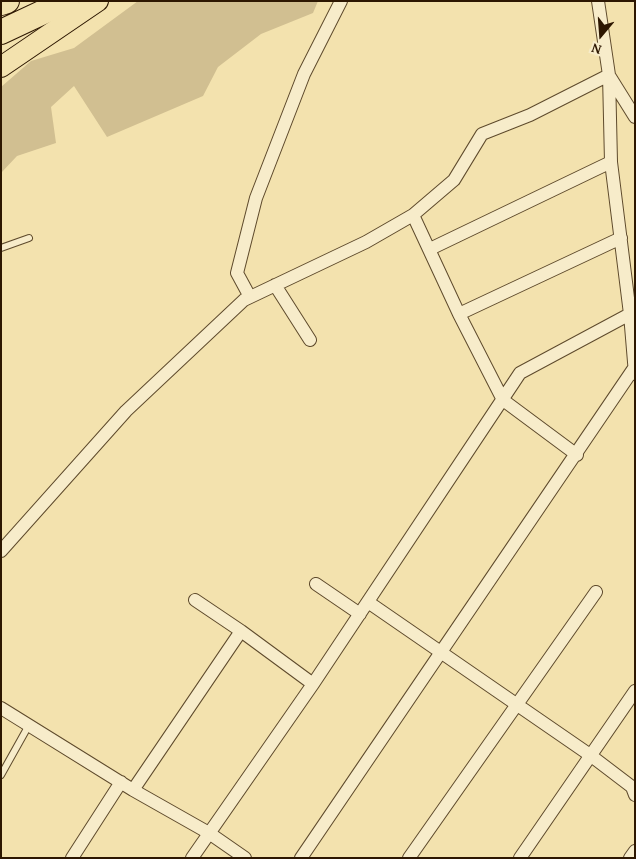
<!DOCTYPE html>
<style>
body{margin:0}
#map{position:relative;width:636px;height:859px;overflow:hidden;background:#f3e2ae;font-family:"Gentium Book Plus",serif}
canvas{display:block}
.frame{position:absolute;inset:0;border:2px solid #2d1701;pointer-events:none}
.north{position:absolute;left:576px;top:10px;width:50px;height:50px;-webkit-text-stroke:4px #f7ecca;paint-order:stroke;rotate:198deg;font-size:14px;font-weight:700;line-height:20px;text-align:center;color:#2d1701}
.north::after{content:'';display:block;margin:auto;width:18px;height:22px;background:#2d1701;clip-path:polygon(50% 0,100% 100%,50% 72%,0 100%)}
</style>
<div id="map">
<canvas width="636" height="859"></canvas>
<div class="frame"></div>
<div class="north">N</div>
</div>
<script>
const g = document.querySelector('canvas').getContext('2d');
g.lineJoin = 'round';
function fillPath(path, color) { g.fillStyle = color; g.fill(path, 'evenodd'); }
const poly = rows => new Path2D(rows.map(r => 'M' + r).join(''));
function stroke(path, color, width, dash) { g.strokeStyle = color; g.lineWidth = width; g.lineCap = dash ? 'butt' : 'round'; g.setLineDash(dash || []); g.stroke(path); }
const green = poly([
 [138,1,318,1,313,13,261,34,218,67,203,96,107,137,74,86,51,107,56,143,17,156,1,173,1,87,31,61,74,48]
]);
const lane = poly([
 [1,248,29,238],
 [1,775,29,725]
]);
const street = poly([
 [598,1,609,75,611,162,630,314,635,374],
 [610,77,635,117],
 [413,215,459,314,503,400,577,455],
 [430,249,611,162],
 [275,285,310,340],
 [250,297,237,273,256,198,304,74,341,1],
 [459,314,621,238],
 [1,551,126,411,244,300,366,242,413,215,454,180,482,134,530,115,609,75],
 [316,584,360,614],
 [195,600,241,631],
 [368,602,590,755,632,787,635,795],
 [1,708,133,790,209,833,245,858],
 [133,790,241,631,313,684],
 [72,858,121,782],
 [192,858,313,684,520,373,630,314],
 [301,858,634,368],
 [409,858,596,592],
 [520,858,635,691],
 [630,858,635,851]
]);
const primary = poly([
 [1,67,98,1]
]);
const highway = poly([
 [1,3,7,1],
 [1,32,67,1]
]);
fillPath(green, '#d1bf91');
stroke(lane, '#5e4a2c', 8);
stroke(street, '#5e4a2c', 14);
stroke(primary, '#2d1701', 22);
stroke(highway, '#2d1701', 26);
stroke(lane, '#f7ecca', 6);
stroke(street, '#f7ecca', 12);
stroke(primary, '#f3e2ae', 20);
stroke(highway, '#f3e2ae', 24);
</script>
